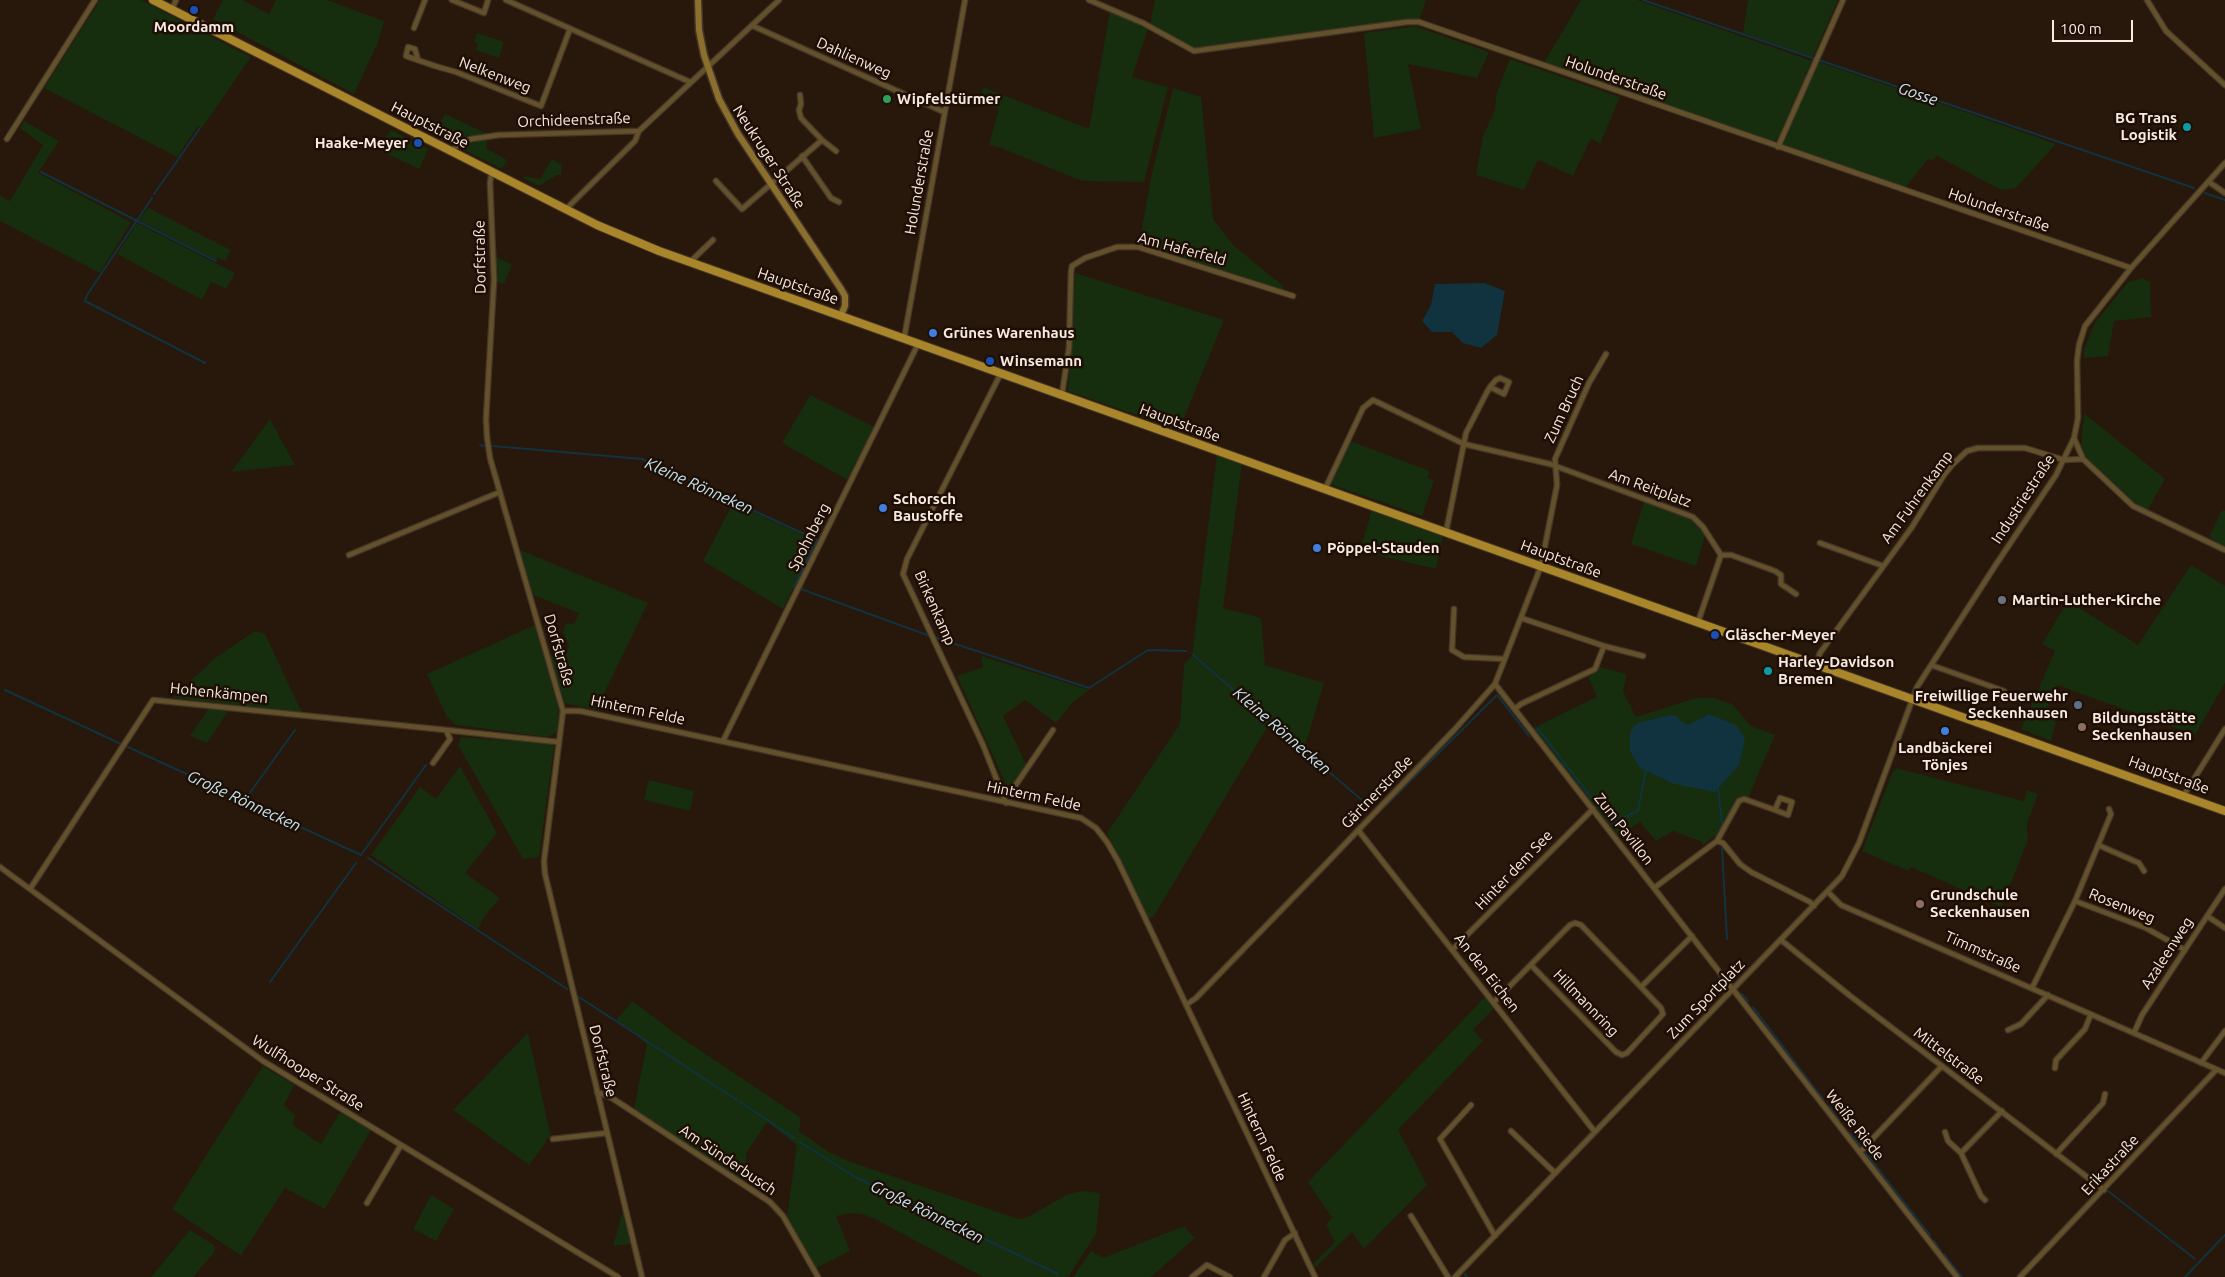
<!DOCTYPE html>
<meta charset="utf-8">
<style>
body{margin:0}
#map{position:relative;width:2225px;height:1277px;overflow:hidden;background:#28170b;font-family:Ubuntu,sans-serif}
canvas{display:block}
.scale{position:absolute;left:2052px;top:20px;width:81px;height:22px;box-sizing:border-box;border:2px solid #f6eae2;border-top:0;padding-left:6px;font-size:15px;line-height:18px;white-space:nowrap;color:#f6eae2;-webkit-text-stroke:4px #1e0e04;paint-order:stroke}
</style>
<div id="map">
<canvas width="2225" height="1277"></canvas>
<div class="scale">100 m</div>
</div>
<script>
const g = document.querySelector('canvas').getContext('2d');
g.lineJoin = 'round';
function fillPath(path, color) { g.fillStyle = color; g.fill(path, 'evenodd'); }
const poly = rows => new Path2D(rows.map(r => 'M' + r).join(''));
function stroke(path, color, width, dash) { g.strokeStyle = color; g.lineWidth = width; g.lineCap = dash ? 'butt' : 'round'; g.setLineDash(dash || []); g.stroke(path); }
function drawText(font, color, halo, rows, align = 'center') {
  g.font = font + ' Ubuntu,sans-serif'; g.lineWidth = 5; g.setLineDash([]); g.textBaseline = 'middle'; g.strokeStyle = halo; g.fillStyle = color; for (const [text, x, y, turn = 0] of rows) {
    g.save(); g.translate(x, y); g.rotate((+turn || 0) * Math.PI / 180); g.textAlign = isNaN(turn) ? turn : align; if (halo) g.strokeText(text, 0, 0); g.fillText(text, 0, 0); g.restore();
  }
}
const green = poly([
 [100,0,141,0,251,57,202,128,198,126,177,157,44,88],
 [223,0,242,0,269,14,276,0,327,0,384,21,378,42,354,94,213,19],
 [1155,0,1426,0,1419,20,1194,49,1150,25],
 [1581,0,1637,0,1812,61,1778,139,1771,142,1544,63],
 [1748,0,1838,0,1813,57,1743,33],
 [1110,11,1148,29,1132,77,1168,87,1144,182,1082,181,1001,148,989,145,999,109,980,102,983,87,1089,129],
 [1409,27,1417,27,1489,52,1477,78,1408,64,1421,129,1374,138,1364,33],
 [477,33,504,42,499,58,476,50,478,44,474,42],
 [1510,59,1620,97,1600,144,1591,138,1573,176,1538,160,1524,190,1476,175,1483,136,1495,110,1496,95],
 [1819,62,1971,114,2056,144,2016,188,2001,190,1937,156,1933,160,1928,159,1905,188,1783,145],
 [1173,88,1201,97,1213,219,1234,246,1282,285,1285,291,1139,246,1150,182],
 [405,111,437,128,445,114,488,134,467,136,454,145,399,117],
 [24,121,59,141,38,173,131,222,100,273,0,221,0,196,10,201,43,145,20,128],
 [391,130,428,149,419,169,379,150,378,148],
 [488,139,486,148,507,160,502,169,458,147,472,140],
 [552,159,562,165,561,175,557,175,539,186,523,178,524,176,540,179],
 [148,208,231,250,225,261,218,258,216,260,139,220],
 [137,223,235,273,226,289,211,282,202,300,117,254],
 [496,257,512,264,504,284,495,281],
 [1075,273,1224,320,1179,430,1068,391],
 [2143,278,2150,282,2151,317,2114,321,2108,356,2084,358,2084,349,2095,323,2128,282],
 [810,395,876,428,848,480,782,443],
 [2084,413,2165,479,2147,511,2132,501,2087,459,2081,445],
 [270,419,295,465,231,472],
 [1350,441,1430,471,1427,477,1434,481,1422,516,1330,484],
 [1217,454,1242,463,1223,608,1261,618,1265,665,1324,683,1303,753,1268,726,1154,916,1148,919,1107,833,1180,724,1184,664,1192,656],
 [1644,502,1694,519,1700,527,1705,535,1696,566,1631,544],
 [733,503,816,541,783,609,703,561],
 [1372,509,1443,535,1436,569,1360,551],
 [2222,510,2225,511,2225,547,2209,537],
 [520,550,648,603,596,710,565,703,549,654,566,656,569,645,563,632,566,623,574,624,579,613,533,595],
 [2191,565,2225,586,2225,683,2195,735,2057,685,2047,710,2058,714,2051,741,2021,729,2055,651,2042,644,2068,601,2138,645],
 [535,625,559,711,557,732,548,737,456,725,447,717,427,674],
 [255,631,265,634,302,713,173,698,215,658],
 [981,656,1089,690,1073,702,1056,723,1025,700,1003,716,1027,766,1013,788,1008,789,957,676,983,667],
 [1599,667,1627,674,1623,691,1636,717,1696,698,1714,698,1732,704,1751,726,1775,735,1748,798,1741,796,1735,803,1719,833,1703,845,1700,841,1673,831,1656,841,1640,822,1618,836,1533,728,1597,697,1588,676,1597,672],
 [209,708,229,710,207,743,190,736],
 [461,737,552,744,554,747,539,857,523,859,458,745],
 [460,766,497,833,465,873,500,898,484,917,478,929,371,855,420,787,436,799],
 [1896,768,2024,801,2027,790,2038,794,2027,824,2028,840,2001,907,1911,867,1908,871,1862,851,1893,771,1895,771],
 [649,780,694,791,690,811,644,800],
 [1485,997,1494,1008,1473,1030,1483,1041,1398,1130,1427,1185,1364,1249,1352,1232,1315,1268,1313,1264,1335,1242,1326,1224,1332,1218,1308,1182],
 [633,1001,673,1032,801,1118,799,1131,829,1152,851,1162,1018,1219,1028,1217,1066,1195,1082,1191,1100,1193,1096,1234,1068,1277,983,1277,875,1219,862,1214,852,1213,836,1216,850,1251,816,1268,787,1217,797,1145,767,1122,747,1152,743,1181,634,1109,647,1044,616,1020],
 [528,1033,551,1137,546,1139,545,1144,529,1165,453,1110],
 [263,1066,294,1085,284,1105,295,1115,293,1125,321,1144,340,1112,371,1130,325,1209,285,1188,241,1256,172,1209],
 [431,1195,454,1209,436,1241,413,1229],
 [625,1213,630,1244,613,1246,622,1214],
 [1184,1226,1195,1238,1151,1277,1073,1277,1091,1251,1103,1258],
 [190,1230,214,1245,215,1249,213,1254,193,1277,151,1277]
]);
const water = poly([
 [1484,283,1505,291,1497,335,1481,348,1463,343,1452,332,1432,332,1422,321,1431,305,1435,284],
 [1709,714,1736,725,1745,738,1739,765,1715,792,1674,784,1640,768,1630,751,1630,733,1633,727,1638,723,1670,715,1676,716,1682,722,1688,725]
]);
const stream = poly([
 [1643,0,2194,188],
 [41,172,216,261],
 [2205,193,2225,200],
 [154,194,200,128],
 [152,198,87,295,85,301,205,363],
 [480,445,484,446],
 [493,446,642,459,817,540,794,587],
 [801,589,927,635],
 [937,638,1089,688,1148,650,1186,651],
 [1193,655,1371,808],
 [5,690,121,744],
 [1536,731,1538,729,1611,823,1638,811,1646,768],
 [128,747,361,855,426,765],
 [1718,788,1722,824],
 [244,801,295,730],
 [1377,814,1497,695,1529,736],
 [1722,848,1727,939],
 [368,858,567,989],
 [270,982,356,863],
 [1742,994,1748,1001],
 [579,997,737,1100],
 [1753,1007,1823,1099],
 [740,1102,794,1138],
 [1829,1106,1839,1120],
 [1850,1133,1860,1145],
 [800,1142,855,1177,1058,1274],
 [1865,1152,1930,1235],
 [2108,1191,2195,1259],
 [1934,1241,1941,1251],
 [1944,1254,1962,1277],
 [1465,1274,1467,1277],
 [2185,1277,2225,1235]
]);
const street = poly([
 [452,0,484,13,488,0],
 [506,0,690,82],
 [1089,0,1143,23,1194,51,1407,22,1419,22,2131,268],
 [2147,0,2166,31,2225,85],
 [172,9,176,0],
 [753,26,944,112],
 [414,28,425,0],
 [418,60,415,49,408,47,406,56,435,66,456,72,541,106,570,29],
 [800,95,801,104,799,110,801,118,822,140,836,151],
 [7,139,95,0],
 [1778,147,1843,0],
 [452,151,459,143,471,139,499,135,639,131,779,0],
 [802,156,831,198,839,202],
 [492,171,490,182,494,280,486,419,487,437,490,458,563,711,544,861,545,874,642,1277],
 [716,181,742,209,822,140],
 [2209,182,2225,193],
 [566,209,635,141,639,131],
 [690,262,713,240],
 [904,339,965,0],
 [1001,373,907,559,903,574,983,745,1006,803],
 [1062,394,1069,348,1071,272,1072,266,1085,258,1117,247,1138,247,1293,296],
 [2074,438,2083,459],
 [1325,489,1363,408,1373,400,1464,444,1550,464,1693,517,1703,527,1721,555],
 [1446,532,1466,433,1487,392,1490,387,1496,380,1500,378,1509,382,1504,394,1490,387],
 [1820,543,1883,566],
 [349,555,500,492],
 [1721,555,1731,555,1775,571,1781,575,1781,584,1796,594],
 [1454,609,1452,650,1464,657,1504,659],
 [1521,618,1604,646,1643,656],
 [1698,622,1721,555],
 [1816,664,1820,653,1912,527,1944,475,1952,465,1967,451,1978,448,2025,448,2064,460,2083,459,2133,506,2225,550],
 [1931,665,2004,691],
 [1495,684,1957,1277],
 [1515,709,1521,704,1595,669,1604,646],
 [563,711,580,711,1081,818,1096,828,1107,842,1118,861,1315,1277],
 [723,741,918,344],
 [433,763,450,739,446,730,558,742],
 [1004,795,1011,792,1053,730],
 [2184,795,2225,729],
 [1358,830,1595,1132],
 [1717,841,1739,801,1744,799,1775,810,1788,815,1792,802,1780,798,1775,810],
 [2098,845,2139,863,2144,871],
 [0,867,263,1061,618,1277],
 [1654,888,1717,841,1723,843,1740,864,1751,872,1810,902,1814,906],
 [30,889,153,700,446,730],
 [1828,892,1841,905,2225,1073],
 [2075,901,2146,928,2185,950],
 [2207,916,2225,928],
 [1781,940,1849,995,2104,1190],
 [1453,949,1593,809],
 [1531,965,1616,1052,1622,1055,1627,1053,1663,1014,1661,1008,1641,987],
 [2032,988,2075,901,2111,814,2109,809],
 [1494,1002,1570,925,1575,923,1581,925,1641,987,1692,936],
 [1186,1005,1196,998,1321,869,1455,729,1495,684,1541,566,1557,485,1555,459,1589,383,1606,354],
 [2008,1030,2021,1024,2048,995],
 [2134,1033,2142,1015,2225,889],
 [2201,1063,2225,1031],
 [2055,1068,2056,1060,2085,1029,2091,1014],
 [597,1092,612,1098,770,1202,783,1216,818,1277],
 [1471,1105,1440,1139,1495,1236],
 [1511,1131,1555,1173],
 [1945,1132,1948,1141,1961,1153,2002,1111],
 [553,1139,607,1133],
 [1860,1152,1942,1066],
 [1961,1153,1981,1196,1985,1200],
 [2056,1154,2103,1103,2105,1094],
 [367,1203,401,1145],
 [1411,1216,1448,1277],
 [1192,1277,1207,1265,1230,1277],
 [1264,1277,1285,1240,1295,1233],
 [1455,1277,1842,876,1859,843,1917,687,1995,566,2056,475,2074,438,2078,418,2077,361,2079,345,2085,326,2131,268,2225,163],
 [2020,1277,2216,1070]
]);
const secondary = poly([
 [698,0,699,30,704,55,719,99,738,134,841,289,845,296,845,306,841,315]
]);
const primary = poly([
 [153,0,597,225,659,251,2225,811]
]);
const markers = [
 [194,10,5,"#1a4fb4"],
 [887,99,5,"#2e9e5b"],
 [2187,127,5,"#0f9aa8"],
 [418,143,5,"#1a4fb4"],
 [933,333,5,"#3f7fe0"],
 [990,361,5,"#1a4fb4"],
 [883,508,5,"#3f7fe0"],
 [1317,548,5,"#3f7fe0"],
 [2002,600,5,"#6b7280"],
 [1715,635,5,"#1a4fb4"],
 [1768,671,5,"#0f9aa8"],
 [2078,705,5,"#5c6f8a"],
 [2082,727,5,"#8d6e63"],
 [1945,731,5,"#3f7fe0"],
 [1920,904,5,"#8d6e63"]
];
const poiNames = [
 ["Moordamm",194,27,"center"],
 ["Wipfelstürmer",897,99],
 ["BG Trans",2177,118,"right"],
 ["Logistik",2177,135,"right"],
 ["Haake-Meyer",408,143,"right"],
 ["Grünes Warenhaus",943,333],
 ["Winsemann",1000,361],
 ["Schorsch",893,499],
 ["Baustoffe",893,516],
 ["Pöppel-Stauden",1327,548],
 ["Martin-Luther-Kirche",2012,600],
 ["Gläscher-Meyer",1725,635],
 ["Harley-Davidson",1778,662],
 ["Bremen",1778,679],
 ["Freiwillige Feuerwehr",2068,696,"right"],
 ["Seckenhausen",2068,713,"right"],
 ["Bildungsstätte",2092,718],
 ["Seckenhausen",2092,735],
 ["Landbäckerei",1945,748,"center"],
 ["Tönjes",1945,765,"center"],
 ["Grundschule",1930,895],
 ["Seckenhausen",1930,912]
];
const streetNames = [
 ["Dahlienweg",854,58,24],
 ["Nelkenweg",495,75,21],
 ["Holunderstraße",1616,78,19],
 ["Orchideenstraße",574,120,-2],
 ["Hauptstraße",430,125,27],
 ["Neukruger Straße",769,157,57],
 ["Holunderstraße",919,182,-80],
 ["Holunderstraße",1999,210,19],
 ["Am Haferfeld",1182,249,15],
 ["Dorfstraße",480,257,-91],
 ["Hauptstraße",798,286,19],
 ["Zum Bruch",1564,409,-65],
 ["Hauptstraße",1180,423,20],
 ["Am Reitplatz",1650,488,20],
 ["Am Fuhrenkamp",1917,497,-54],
 ["Industriestraße",2023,499,-57],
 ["Spohnberg",809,537,-63],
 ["Hauptstraße",1561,559,20],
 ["Birkenkamp",935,608,66],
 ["Dorfstraße",559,650,74],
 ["Hohenkämpen",219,693,6],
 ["Hinterm Felde",638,710,12],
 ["Hauptstraße",2169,775,20],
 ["Gärtnerstraße",1377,792,-46],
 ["Hinterm Felde",1034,796,12],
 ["Zum Pavillon",1624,829,52],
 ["Hinter dem See",1514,870,-46],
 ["Rosenweg",2122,906,22],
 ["Timmstraße",1983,952,24],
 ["Azaleenweg",2167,953,-57],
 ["An den Eichen",1487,973,52],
 ["Zum Sportplatz",1706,999,-46],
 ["Hillmannring",1586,1003,46],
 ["Mittelstraße",1949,1056,37],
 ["Dorfstraße",603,1061,76],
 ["Wulfhooper Straße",308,1073,32],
 ["Weiße Riede",1855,1125,52],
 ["Hinterm Felde",1262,1137,65],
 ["Am Sünderbusch",728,1160,34],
 ["Erikastraße",2110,1165,-47]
];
const waterNames = [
 ["Gosse",1918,94,19],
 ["Kleine Rönneken",699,486,24],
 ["Kleine Rönnecken",1282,731,41],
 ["Große Rönnecken",244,801,25],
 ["Große Rönnecken",927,1212,26]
];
fillPath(green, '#162d0e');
fillPath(water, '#10333f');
stroke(stream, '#10333f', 2);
stroke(street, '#453529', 7);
stroke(secondary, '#453529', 9);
stroke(primary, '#453529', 10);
stroke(street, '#62512a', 4.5);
stroke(secondary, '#8b6f2c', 6);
stroke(primary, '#aa862b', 8);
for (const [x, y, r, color] of markers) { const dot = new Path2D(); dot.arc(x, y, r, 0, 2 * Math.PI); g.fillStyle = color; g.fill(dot); stroke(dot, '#1e0e04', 2); }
drawText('bold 15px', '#f6eae2', '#1e0e04', poiNames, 'left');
drawText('15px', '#f6eae2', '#1e0e04', streetNames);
drawText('italic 16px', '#c4e8f6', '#1e0e04', waterNames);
</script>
